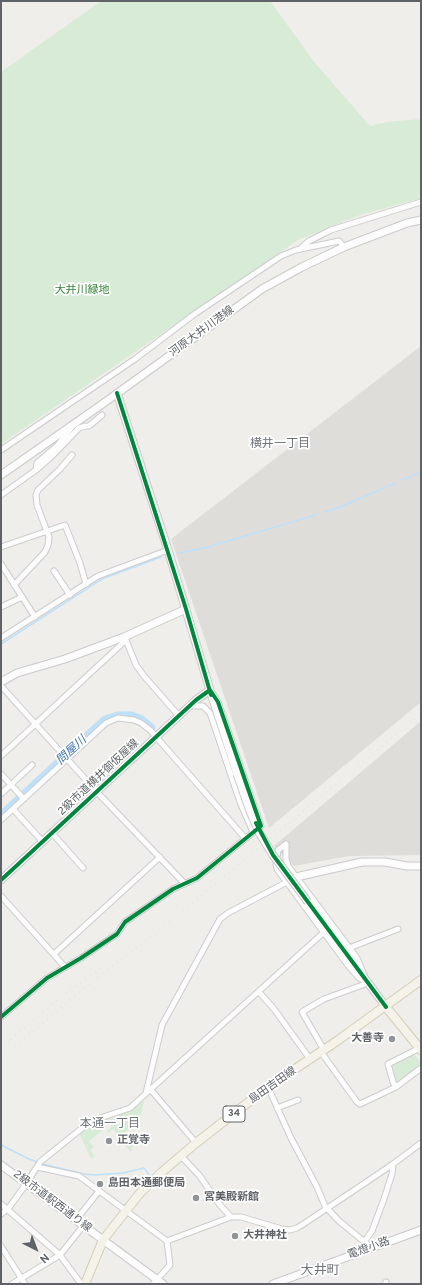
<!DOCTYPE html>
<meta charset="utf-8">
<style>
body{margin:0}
#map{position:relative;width:422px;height:1285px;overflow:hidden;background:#efeeea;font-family:Overpass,sans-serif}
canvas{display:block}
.frame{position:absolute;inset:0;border:2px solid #5f6368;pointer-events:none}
.north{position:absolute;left:16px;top:1229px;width:40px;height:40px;-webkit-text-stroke:3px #fff;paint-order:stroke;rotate:138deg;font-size:11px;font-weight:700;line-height:16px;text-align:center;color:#5f6368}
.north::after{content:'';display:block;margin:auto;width:14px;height:18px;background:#5f6368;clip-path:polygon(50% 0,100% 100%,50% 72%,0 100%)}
</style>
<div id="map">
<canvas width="422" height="1285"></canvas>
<div class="frame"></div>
<div class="north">N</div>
</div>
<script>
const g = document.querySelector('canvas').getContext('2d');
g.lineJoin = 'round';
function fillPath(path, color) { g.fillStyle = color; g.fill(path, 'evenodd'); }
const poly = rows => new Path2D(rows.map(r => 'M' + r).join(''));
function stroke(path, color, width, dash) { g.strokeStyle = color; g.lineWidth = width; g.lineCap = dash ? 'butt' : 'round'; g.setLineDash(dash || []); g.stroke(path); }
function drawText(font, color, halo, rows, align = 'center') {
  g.font = font + ' Overpass,"Noto Sans JP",sans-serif'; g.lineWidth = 3.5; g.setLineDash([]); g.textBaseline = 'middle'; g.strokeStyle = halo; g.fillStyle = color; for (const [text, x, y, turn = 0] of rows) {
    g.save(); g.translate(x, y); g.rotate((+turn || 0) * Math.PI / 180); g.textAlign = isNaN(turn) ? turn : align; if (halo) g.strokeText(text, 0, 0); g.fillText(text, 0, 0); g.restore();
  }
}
const industrial = poly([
 [421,346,421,702,269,828,171,539],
 [421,721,421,855,349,856,294,866,274,846]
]);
const green = poly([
 [101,1,270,1,315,63,370,126,387,122,421,119,421,198,360,215,298,240,1,444,1,72],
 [414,1054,421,1063,421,1065,398,1083,395,1080,391,1066],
 [144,1101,139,1121,130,1121,132,1127,125,1132,134,1142,131,1152,124,1144,126,1143,113,1129,108,1133,107,1131,112,1127,108,1122,102,1127,104,1129,89,1141,94,1147,90,1150,94,1156,91,1159,79,1133,93,1123,113,1118,120,1126,124,1122,118,1115,133,1110]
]);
const stream = poly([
 [402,480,421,472],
 [324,512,338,508,395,483],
 [179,553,204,548,316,515],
 [1,644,102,579,161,557],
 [1,1145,29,1159,43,1164,84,1174,95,1175,123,1173,144,1168,150,1176],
 [263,1226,274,1230,287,1232]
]);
const river = poly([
 [1,816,105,720,118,716,131,716,140,719,151,728]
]);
const street = poly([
 [301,248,309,241,331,230,421,202],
 [1,450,135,359,196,313,281,256,296,250,339,241,344,247],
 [36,470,51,457,79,428,86,426,89,426,102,415],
 [1,495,36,470,37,463,57,446,71,428],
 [1,547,65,525,80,563,86,584],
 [1,564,35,617],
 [54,571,70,595],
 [14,585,45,552,48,545,49,537,37,505,36,495,38,490,60,469,72,455],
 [1,607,22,597],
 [1,638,98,576,168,550],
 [126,640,136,665,144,676,179,716],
 [1,686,97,792,185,884],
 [190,706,203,706,210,713,240,802,253,832],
 [1,756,126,640,124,637],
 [1,774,24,799],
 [1,794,32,765],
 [13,809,43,842],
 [1,820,106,723,118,718,134,720,141,723,150,730,245,838],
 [52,833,83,868],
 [286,844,278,850,276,865,277,869,347,964,359,978,367,982],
 [286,844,286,859,288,866,357,958,364,975],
 [1,896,65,967],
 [349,948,398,929],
 [54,954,160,857],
 [259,992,274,1009,310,1059],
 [1,1017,47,978,81,958,117,934,125,922,173,889,197,878,261,826,218,702,213,694],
 [420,1048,388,1064,393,1082,396,1087,421,1068],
 [324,1050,302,1012,324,999,368,983],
 [321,1052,357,1102,360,1104,396,1087],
 [268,1087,291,1138,317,1187,325,1206,339,1221,372,1248],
 [151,1090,196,1143],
 [146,1093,162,1025,220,919,228,913,287,882],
 [277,1108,298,1100],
 [181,1156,199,1175,220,1205,231,1217,241,1217,282,1229,290,1230,297,1228,305,1223,362,1185,393,1164,421,1143],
 [37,1167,79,1176,167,1241,170,1265,153,1284],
 [1,1204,60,1255,81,1284],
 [1,1214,8,1209,26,1184,40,1162,91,1121,130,1108,323,933],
 [76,1220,99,1191],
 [167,1241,231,1217],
 [364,1242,372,1231,384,1199,392,1174,393,1164],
 [1,1246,25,1284],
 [12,1284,60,1255,83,1226],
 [385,1284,386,1282]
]);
const secondary = poly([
 [117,393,168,550,210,690,237,774],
 [1,475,101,405,262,289,302,267,344,247,407,223,421,220],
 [1,682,17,673,65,659,124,637,186,609],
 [1,880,196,700,210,690],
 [287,882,296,877,362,862,385,862,407,866,421,866],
 [308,902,386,1007],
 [1,1165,163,1284],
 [273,1284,421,1230]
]);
const primary = poly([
 [386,1007,421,1050],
 [85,1284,103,1240,140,1193,162,1172,196,1143,268,1087,337,1041,421,980]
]);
const rail = poly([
 [1,1047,60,998,103,966],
 [1,1058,95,979,156,933,241,863,421,714]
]);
const secondaryBridge = poly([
 [237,774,250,811,260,834,273,855,308,902]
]);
const cycleway = poly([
 [117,393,186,609,211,695],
 [256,823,273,855,386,1007],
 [1,880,196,700,210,690,218,702,261,826,197,878,173,889,125,922,117,934,81,958,47,978,1,1017]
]);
const markers = [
 [392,1039,4,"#919496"],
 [109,1141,4,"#919496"],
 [100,1184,4,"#919496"],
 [196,1198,4,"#919496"],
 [235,1236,4,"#919496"]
];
const shields = [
 [234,1114,22]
];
const shieldNames = [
 ["34",234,1114]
];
const parkNames = [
 ["大井川緑地",82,291]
];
const streetNames = [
 ["河原大井川港線",202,332,-36],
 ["2級市道横井御仮屋線",99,778,-43],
 ["島田吉田線",273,1086,-35],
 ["2級市道駅西通り線",52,1202,37],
 ["電燈小路",369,1249,-20]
];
const poiNames = [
 ["大善寺",384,1039,"right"],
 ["正覚寺",117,1141],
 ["島田本通郵便局",108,1184],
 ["宮美殿新館",204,1198],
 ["大井神社",243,1236]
];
const neighbourhoodNames = [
 ["横井一丁目",280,445],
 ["本通一丁目",110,1125]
];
const waterNames = [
 ["問屋川",72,751,-43]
];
const quarterNames = [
 ["大井町",320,1271]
];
fillPath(industrial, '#dfddda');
fillPath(green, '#d8ebd6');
stroke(stream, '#bfe0f9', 1.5);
stroke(river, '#bfe0f9', 9);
stroke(street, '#cbcccc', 7);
stroke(secondary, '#cacacb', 9);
stroke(primary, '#d7ceb8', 10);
stroke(street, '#fdfcfc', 5);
stroke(secondary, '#fdfcfc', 7);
stroke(primary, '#f4f2e9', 8);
stroke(rail, '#e4e4e4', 1.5, [1, 5]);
stroke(secondaryBridge, '#cacacb', 9, []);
stroke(secondaryBridge, '#fdfcfc', 7);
stroke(cycleway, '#00873e', 4);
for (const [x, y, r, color] of markers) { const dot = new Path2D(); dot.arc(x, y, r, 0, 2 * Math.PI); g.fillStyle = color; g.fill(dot); stroke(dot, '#fff', 1.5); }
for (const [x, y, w] of shields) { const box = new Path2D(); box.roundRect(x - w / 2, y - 8, w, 16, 3); g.fillStyle = '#fff'; g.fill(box); stroke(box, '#5f6368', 1); }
drawText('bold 10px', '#5f6368', null, shieldNames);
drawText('11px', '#348238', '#fff', parkNames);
drawText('11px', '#5f6368', '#fff', streetNames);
drawText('bold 11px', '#5f6368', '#fff', poiNames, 'left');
drawText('12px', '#70757a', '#fff', neighbourhoodNames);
drawText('italic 12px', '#4174aa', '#fff', waterNames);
drawText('13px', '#70757a', '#fff', quarterNames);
</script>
